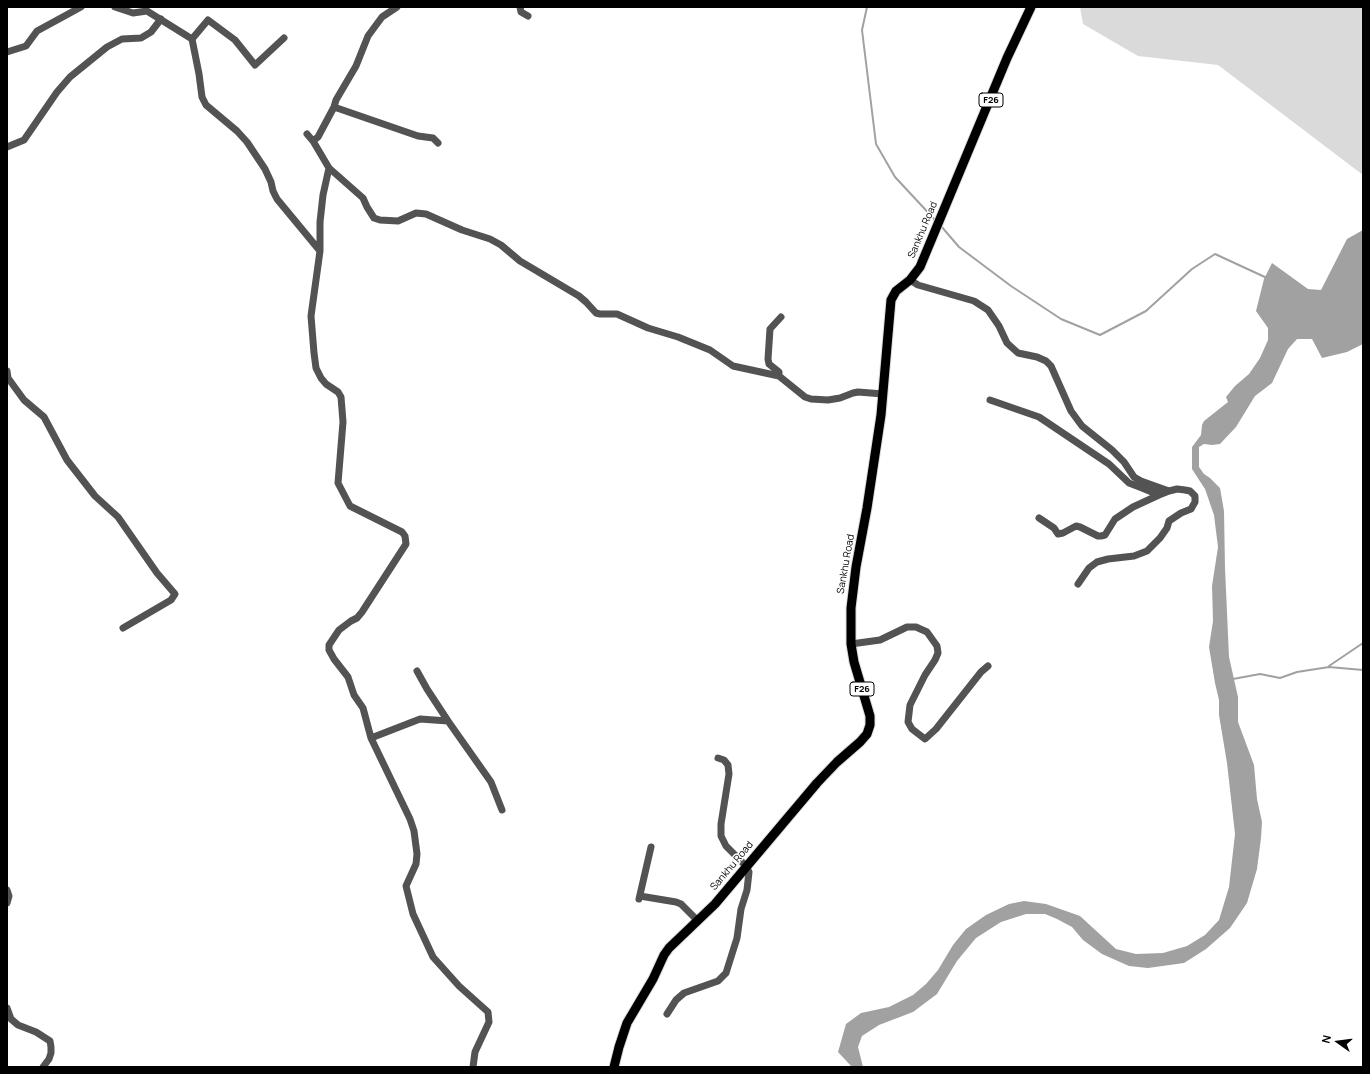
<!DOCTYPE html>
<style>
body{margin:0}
#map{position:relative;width:1370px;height:1074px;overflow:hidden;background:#fff;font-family:Manrope,sans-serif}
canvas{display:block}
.frame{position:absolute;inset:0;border:8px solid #000;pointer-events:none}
.north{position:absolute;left:1318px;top:1022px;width:40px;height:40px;-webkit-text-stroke:3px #fff;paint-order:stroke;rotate:284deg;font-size:11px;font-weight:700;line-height:16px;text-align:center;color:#000}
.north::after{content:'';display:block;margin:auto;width:14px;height:18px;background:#000;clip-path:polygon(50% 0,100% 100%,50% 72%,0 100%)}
</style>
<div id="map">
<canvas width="1370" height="1074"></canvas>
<div class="frame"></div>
<div class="north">N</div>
</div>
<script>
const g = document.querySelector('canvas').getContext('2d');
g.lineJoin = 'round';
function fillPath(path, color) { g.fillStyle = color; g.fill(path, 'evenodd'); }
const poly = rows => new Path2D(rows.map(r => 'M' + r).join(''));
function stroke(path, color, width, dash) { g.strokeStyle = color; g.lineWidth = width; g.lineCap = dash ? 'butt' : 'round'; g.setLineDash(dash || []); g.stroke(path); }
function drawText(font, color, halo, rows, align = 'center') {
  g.font = font + ' Manrope,sans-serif'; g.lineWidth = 3; g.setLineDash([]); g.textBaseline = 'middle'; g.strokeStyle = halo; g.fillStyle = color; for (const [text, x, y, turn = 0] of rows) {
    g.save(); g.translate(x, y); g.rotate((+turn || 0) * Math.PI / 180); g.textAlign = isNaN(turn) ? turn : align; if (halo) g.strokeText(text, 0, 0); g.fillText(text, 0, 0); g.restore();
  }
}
const green = poly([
 [1080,7,1363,7,1363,175,1218,65,1138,56,1083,24]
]);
const water = poly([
 [1363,230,1363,344,1347,352,1322,358,1312,339,1297,339,1288,349,1272,383,1255,396,1236,427,1220,444,1212,445,1204,444,1199,447,1199,467,1204,474,1210,478,1220,488,1224,511,1225,568,1229,657,1238,697,1238,722,1254,765,1257,799,1262,822,1261,838,1257,869,1247,903,1230,928,1206,949,1184,963,1148,968,1129,966,1102,954,1083,940,1072,927,1057,919,1045,914,1026,914,1001,922,976,938,957,961,937,994,913,1012,879,1025,862,1036,858,1047,863,1067,852,1067,838,1052,846,1024,861,1013,889,1007,913,995,926,984,938,970,953,945,966,929,986,915,1009,904,1024,901,1046,904,1080,916,1116,949,1136,954,1163,953,1187,946,1205,935,1219,920,1229,887,1235,834,1227,763,1219,715,1219,700,1215,683,1209,647,1213,621,1212,586,1218,547,1214,515,1205,489,1192,469,1192,447,1201,435,1202,425,1204,421,1228,402,1226,397,1235,386,1249,374,1260,358,1268,340,1268,328,1256,311,1264,279,1272,263,1308,289,1321,290,1347,239]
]);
const stream = poly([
 [867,7,862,30,876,144,895,177,936,221],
 [941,226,959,247,1011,286,1061,319,1100,335,1146,311,1192,269,1215,254,1267,278],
 [1329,666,1363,643],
 [1233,679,1260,674,1280,678,1297,672,1329,667,1363,670]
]);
const minor = poly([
 [115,7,133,13,147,11,192,39,199,74,202,97,206,105,237,131,247,142,265,169,271,182,273,191,277,199,320,251,311,316,314,353,316,368,321,378,326,384,338,392,341,397,343,422,338,483,350,506,402,532,405,536,406,544,362,612,357,618,351,621,339,630,329,645,329,650,334,659,348,677,354,695,363,708,371,738,410,819,414,831,417,854,416,864,406,886,413,914,433,957,459,986,488,1012,489,1022,475,1052,473,1067],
 [520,7,521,12,528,16],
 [192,39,208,20,235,40,255,65,284,38],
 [7,52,26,46,37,31,81,7],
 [334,107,418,136,433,138,438,143],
 [307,134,313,141,329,168,363,198,367,207,374,218,380,220,398,221,416,213,426,214,462,230,490,239,501,245,520,261,579,296,586,302,596,313,600,314,617,314,648,328,678,337,710,350,733,366,779,376,805,397,811,399,828,400,840,398,853,393,858,392,883,394],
 [313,141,318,137,334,107,336,100,356,66,368,36,382,17,397,7],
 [7,147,24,140,57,92,70,77,107,47,122,39,141,38,151,32,161,19],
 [320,251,320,222,323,195,329,168],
 [910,280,918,285,974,301,988,310,999,326,1007,343,1018,353,1037,357,1046,361,1051,366,1071,411,1082,426,1112,450,1124,462,1134,477,1141,481,1169,491],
 [7,371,8,378,24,400,44,417,67,460,95,496,118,517,157,573,175,594,171,600,123,628],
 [779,376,779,372,769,364,768,359,770,329,781,317],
 [990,400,1039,417,1109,464,1129,483,1142,488,1159,495,1169,491,1177,489,1185,490,1190,491,1195,496,1195,502,1191,509,1181,513,1169,521,1167,528,1160,538,1147,551,1134,556,1108,559,1097,562,1089,568,1078,584],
 [1039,518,1054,528,1058,534,1063,533,1076,526,1080,527,1098,536,1101,536,1105,535,1115,519,1133,507,1159,495],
 [851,644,880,640,907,627,916,627,927,632,937,646,938,653,935,660,925,675,910,705,908,722,912,729,925,739,936,729,981,672,988,666],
 [417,671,427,689,448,721],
 [371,738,420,719,448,721,491,782,502,810],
 [7,890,9,896,7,903],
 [640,896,676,902,681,904,698,921],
 [639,899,651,847],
 [7,1008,11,1019,18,1025,36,1032,50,1041,51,1047,51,1053,49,1059,43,1067],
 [667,1014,676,1000,684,993,718,981,726,973,737,938,741,909,747,890,749,872,746,866,726,846,721,836,721,824,729,774,728,765,724,760,718,758]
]);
const major = poly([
 [614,1067,619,1047,627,1023,653,979,664,955,669,948,715,904,817,783,837,762,860,742,867,734,870,725,870,716,854,662,851,644,851,608,856,567,867,508,881,415,891,300,896,291,910,280,920,267,1007,58,1031,7]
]);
const shields = [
 [991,100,24],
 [862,689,24]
];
const shieldNames = [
 ["F26",991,100],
 ["F26",862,689]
];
const streetNames = [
 ["Sankhu Road",923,230,-67],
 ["Sankhu Road",846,564,-80],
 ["Sankhu Road",732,866,-50]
];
fillPath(green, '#dadada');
fillPath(water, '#a1a1a1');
stroke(stream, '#a1a1a1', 2);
stroke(major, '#dbdbdb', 11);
stroke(minor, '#535353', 7);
stroke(major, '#000', 9);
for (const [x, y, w] of shields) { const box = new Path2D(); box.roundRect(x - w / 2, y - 7, w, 14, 3); g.fillStyle = '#fff'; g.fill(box); stroke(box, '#000', 1); }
drawText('bold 9px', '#000', null, shieldNames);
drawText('10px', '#000', '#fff', streetNames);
</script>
